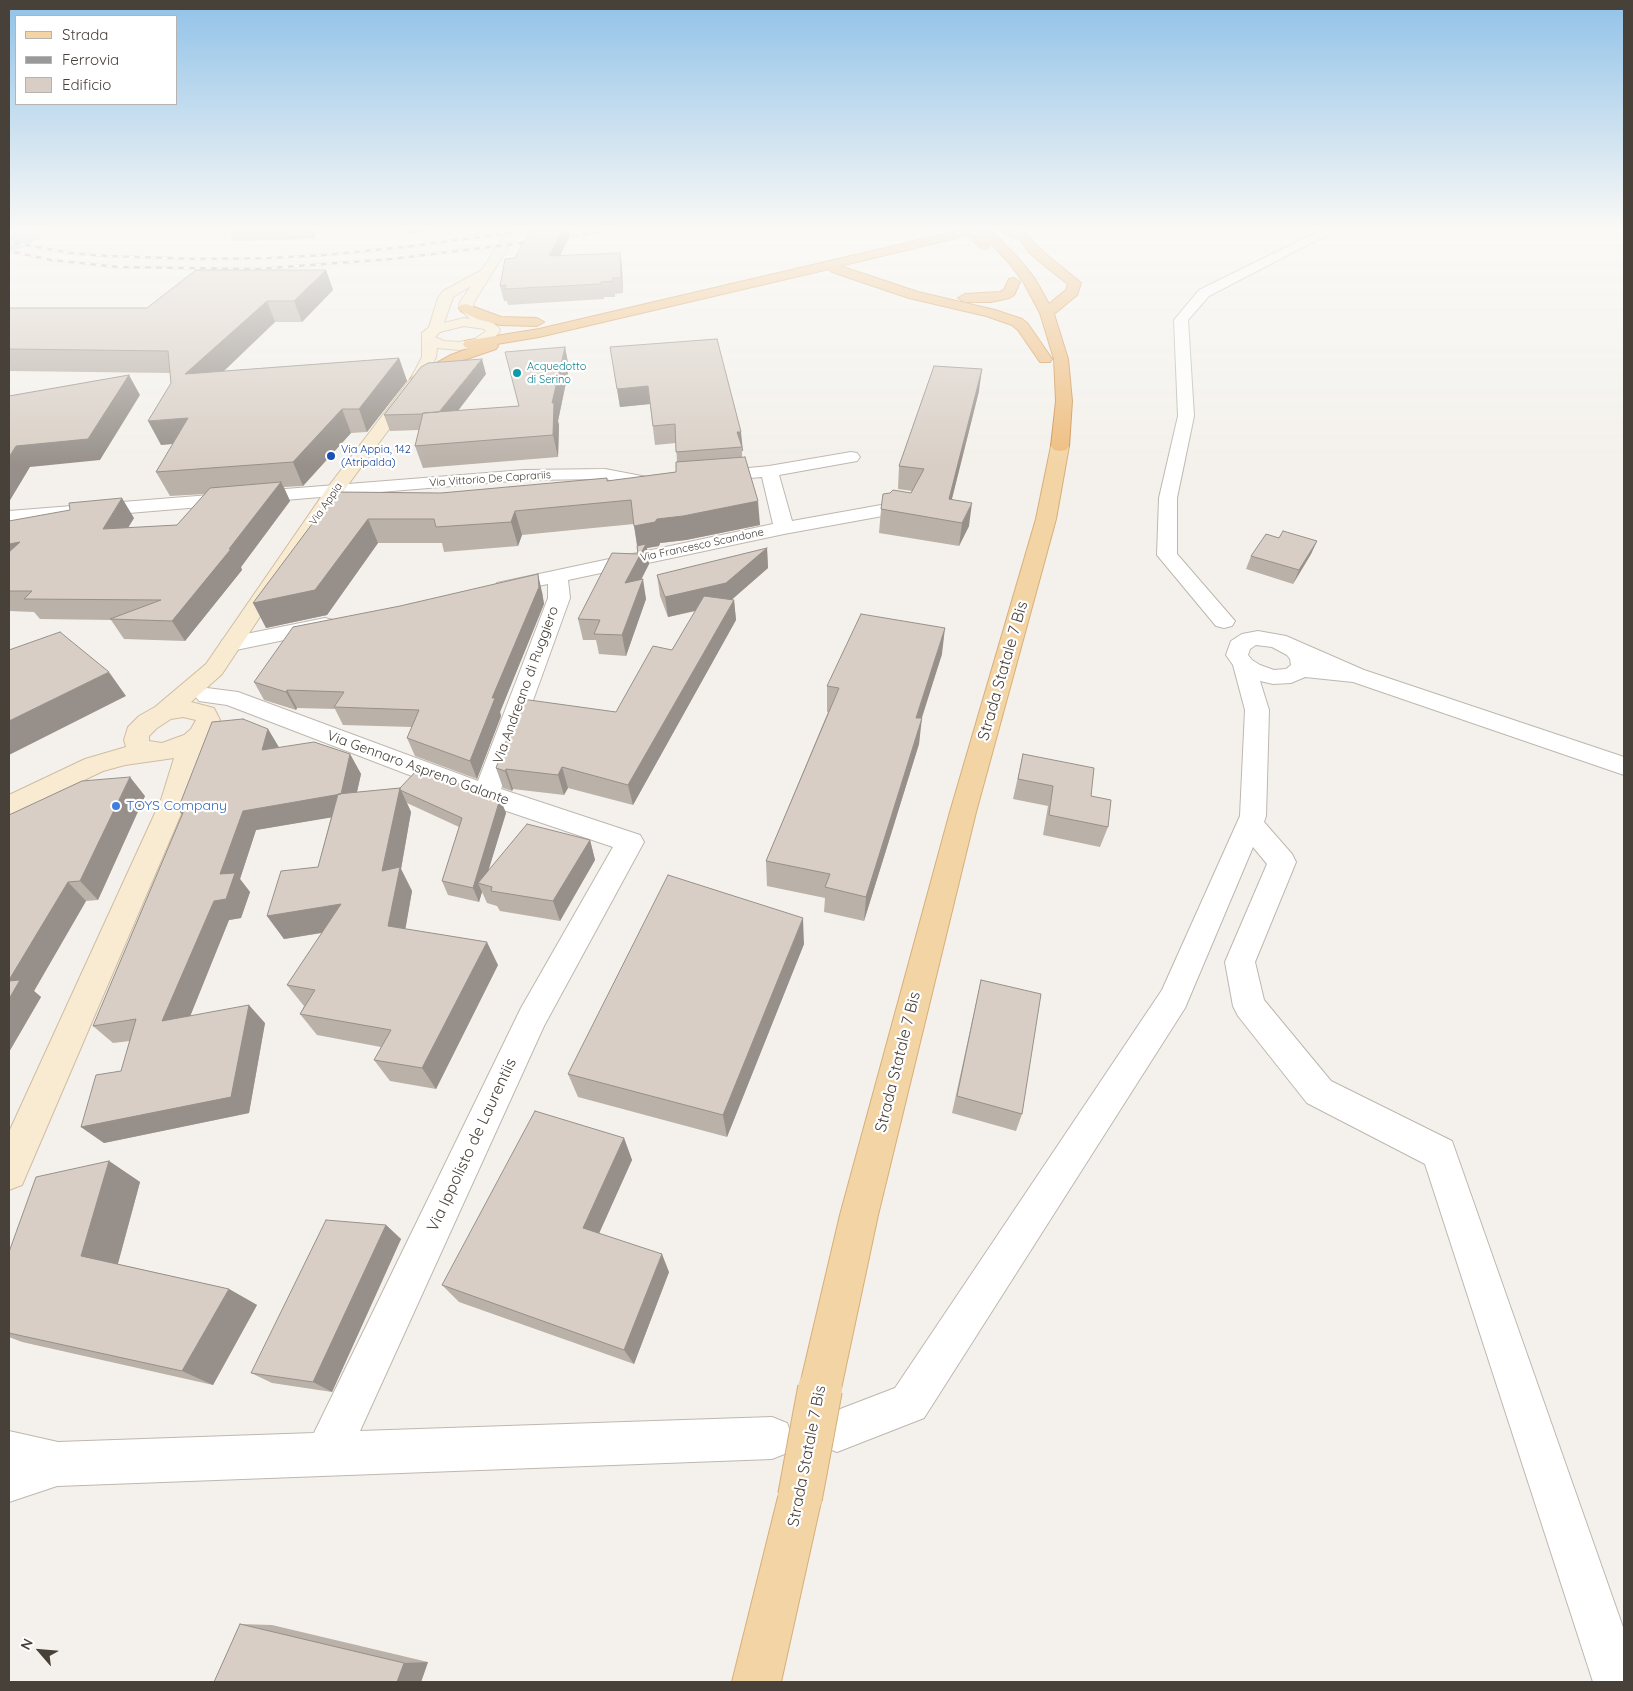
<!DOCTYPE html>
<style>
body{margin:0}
#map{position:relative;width:1633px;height:1691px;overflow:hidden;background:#f4f1ec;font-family:Quicksand,sans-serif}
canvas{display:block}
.frame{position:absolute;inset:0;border:10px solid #48413a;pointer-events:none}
.legend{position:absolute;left:15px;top:15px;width:162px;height:90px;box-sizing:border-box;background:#fff;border:1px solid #b6b3b0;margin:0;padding:6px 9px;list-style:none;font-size:15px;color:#48413a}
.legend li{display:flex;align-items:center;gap:10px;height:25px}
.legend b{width:25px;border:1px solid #b6b3b0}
.north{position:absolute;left:15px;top:1626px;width:50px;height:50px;-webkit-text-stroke:4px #fff;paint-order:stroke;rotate:297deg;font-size:14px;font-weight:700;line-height:20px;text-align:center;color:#48413a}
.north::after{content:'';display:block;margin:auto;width:18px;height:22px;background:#48413a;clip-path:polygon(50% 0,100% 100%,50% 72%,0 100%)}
</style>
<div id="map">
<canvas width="1633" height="1691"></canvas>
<div class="frame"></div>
<ul class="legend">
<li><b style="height:6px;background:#f3d4a5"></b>Strada</li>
<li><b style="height:6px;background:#999"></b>Ferrovia</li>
<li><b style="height:14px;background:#d8cec5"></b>Edificio</li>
</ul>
<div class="north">N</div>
</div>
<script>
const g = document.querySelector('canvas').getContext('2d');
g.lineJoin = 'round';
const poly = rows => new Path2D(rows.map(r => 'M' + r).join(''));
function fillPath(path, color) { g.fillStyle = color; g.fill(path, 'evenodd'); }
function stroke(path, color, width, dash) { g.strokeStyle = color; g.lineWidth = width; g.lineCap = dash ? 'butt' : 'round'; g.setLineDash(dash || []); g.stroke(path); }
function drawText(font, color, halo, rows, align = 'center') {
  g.font = font + ' Quicksand,sans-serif'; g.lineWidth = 4.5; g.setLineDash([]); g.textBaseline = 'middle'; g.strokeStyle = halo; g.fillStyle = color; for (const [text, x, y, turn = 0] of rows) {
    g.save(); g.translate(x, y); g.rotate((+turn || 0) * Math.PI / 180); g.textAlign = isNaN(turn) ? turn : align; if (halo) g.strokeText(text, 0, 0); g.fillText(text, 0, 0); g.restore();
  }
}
const river = poly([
 [21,230,49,230,46,235,17,250,9,252,9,236,21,230]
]);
const street = poly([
 [1321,230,1336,230,1209,296,1188,320,1194,416,1177,498,1177,554,1235,621,1232,626,1224,628,1216,626,1157,555,1159,498,1178,416,1174,320,1199,290,1321,230],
 [851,452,857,453,860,457,857,461,779,475,792,521,881,505,888,507,890,511,888,515,784,534,568,580,570,598,501,789,640,835,644,842,544,1026,360,1431,772,1417,787,1423,793,1438,787,1453,772,1459,57,1486,9,1502,9,1431,58,1442,314,1433,521,1008,613,847,477,801,227,705,199,701,195,696,199,691,207,688,238,692,478,781,548,598,548,584,504,593,497,591,494,587,497,583,773,524,762,477,714,481,708,480,705,476,708,472,769,466,851,452],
 [605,469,652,478,655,482,652,486,646,487,605,479,524,480,9,523,9,511,524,470,605,469],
 [325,618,333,620,336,625,333,630,231,651,223,649,220,644,223,639,231,637,325,618],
 [1258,631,1286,636,1364,670,1624,757,1624,775,1353,682,1305,677,1291,683,1273,684,1260,681,1269,710,1266,816,1264,822,1292,854,1296,862,1255,962,1264,1000,1331,1081,1452,1141,1624,1630,1624,1682,1593,1682,1425,1164,1307,1103,1238,1016,1233,1006,1225,962,1267,864,1253,847,1185,1008,924,1418,837,1452,822,1446,816,1431,822,1416,895,1388,1162,990,1240,816,1245,710,1233,665,1226,655,1231,641,1242,634,1258,631],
 [1256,645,1272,647,1287,655,1290,659,1291,665,1286,669,1274,670,1260,665,1252,660,1248,655,1250,649,1256,645]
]);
const secondary = poly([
 [507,230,519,230,474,302,473,307,498,327,500,330,498,334,485,345,480,346,459,350,437,348,436,357,426,379,342,493,222,674,191,702,214,708,220,720,210,740,204,745,194,771,187,800,22,1185,9,1190,9,1132,161,800,174,758,125,765,103,771,9,816,9,795,85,759,126,747,124,740,128,727,139,716,155,707,206,664,328,487,411,378,422,357,422,333,429,327,438,298,443,291,482,270,507,230],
 [471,286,460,302,459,308,470,319,464,318,444,323,453,297,471,286],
 [464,326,484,329,486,331,475,339,459,342,444,341,435,337,440,332,464,326],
 [183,717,196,720,191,729,184,735,162,743,149,741,149,736,157,728,171,719,183,717]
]);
const primary = poly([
 [1060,441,1066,442,1069,446,1056,519,976,812,878,1215,841,1389,835,1404,820,1410,805,1404,799,1389,840,1215,950,812,1036,519,1051,446,1054,442,1060,441],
 [800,1475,816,1481,822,1497,781,1682,732,1682,778,1497,784,1481,800,1475]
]);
const highway = poly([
 [962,230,991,230,1018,258,1035,279,1049,304,1066,290,1068,284,1040,262,1027,250,1020,239,1000,232,998,230,1015,230,1028,235,1035,244,1048,256,1081,283,1077,295,1054,314,1068,359,1072,401,1069,446,1066,450,1060,451,1054,450,1051,446,1056,401,1054,359,1040,313,1024,283,1010,264,981,232,840,266,918,292,995,310,1022,319,1028,324,1052,359,1050,362,1040,362,1018,330,1012,325,986,316,909,298,832,272,829,269,539,337,497,344,498,346,496,349,461,361,423,382,418,384,413,382,410,379,413,376,451,355,470,348,465,347,463,344,465,341,539,329,962,230],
 [1014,278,1020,282,1014,295,1009,298,991,302,965,302,958,298,965,294,1000,292,1004,290,1009,279,1014,278],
 [466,304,501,317,537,318,544,322,537,326,500,325,477,319,461,311,459,308,461,305,466,304]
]);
const rail = poly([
 [556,238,620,230],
 [9,242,70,253,107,256,199,259,270,258,325,255,404,247,535,230],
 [9,251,51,260,118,267,257,269,392,259,538,241]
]);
const primaryBridge = poly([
 [800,1497,820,1389]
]);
const highwayBridge = poly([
 [971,230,985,244]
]);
const wall = poly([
 [229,230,317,230,313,239,233,241],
 [530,230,573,230,560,256,620,253,622,267,623,293,615,294,615,297,604,297,604,299,508,305,507,301,504,301,500,286],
 [326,270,333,290,302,322,275,322,223,371,399,358,407,381,367,432,351,433,303,486,284,487,290,501,241,567,242,570,185,641,124,639,111,620,40,619,34,612,9,611,9,521,134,518,128,528,177,525,205,494,170,496,156,472,173,444,161,445,171,383,170,373,9,371,9,308,147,308],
 [717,339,743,451,742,451,742,457,760,525,686,540,660,543,659,546,647,548,649,564,641,579,646,599,626,656,599,654,596,640,583,640,578,619,638,554,634,524,522,535,518,546,444,552,442,543,378,543,327,615,266,628,336,492,441,493,607,481,676,472,677,462,676,443,655,445,650,404,620,407,610,347],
 [565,347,569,368,558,421,559,425,558,457,423,468,415,446,419,430,390,431,384,415,486,374,458,411,519,406],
 [979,391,952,499,969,526,959,546,879,533,881,509,911,493,912,491,898,489,899,466],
 [1279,538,1317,541,1311,554,1293,584,1246,569,1251,556],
 [767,548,768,568,731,600,734,600,736,620,633,805,568,788,564,795,513,789,512,791,503,788,496,768,616,712,672,650,696,611,668,617,660,596,657,575],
 [542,592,544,604,500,712,501,716,477,779,415,756,407,738,412,727,343,725,335,709,297,708,296,710,264,700,254,682],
 [942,654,921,718,919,744,864,921,824,912,825,898,767,886,766,861,828,712,827,712,827,686],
 [268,729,279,748,350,754,361,774,357,792,400,788,500,799,506,813,488,871,590,840,595,860,560,921,500,911,497,906,487,903,482,892,479,902,448,895,442,881,459,827,407,803,411,812,401,869,412,891,405,929,498,965,436,1089,390,1081,374,1060,381,1047,317,1035,300,1014,304,1006,287,985,322,933,284,939,267,916,318,867,331,817,256,830,240,879,250,892,241,918,229,920,190,1016,265,1023,249,1113,104,1143,81,1127,121,1071,130,1041,113,1043,93,1026,182,815,178,809],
 [1023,754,1091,796,1108,827,1100,847,1043,835,1048,806,1013,799],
 [145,796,98,900,86,901,34,991,41,997,9,1052,9,815],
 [804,944,727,1137,578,1097,568,1074],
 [981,980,1022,1114,1016,1131,952,1113],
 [624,1138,632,1160,599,1233,669,1272,634,1364,459,1302,442,1285],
 [109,1161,140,1182,118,1264,229,1289,257,1305,213,1385,22,1342,9,1337,9,1252],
 [386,1225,401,1239,332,1392,272,1383,251,1373],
 [240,1624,272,1625,428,1662,421,1682,214,1682]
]);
const shadedWall = poly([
 [310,230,317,230,313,239],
 [405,230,430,230,431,231,406,234],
 [563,230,573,230,552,271,549,256],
 [620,253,622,267,623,293,621,278],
 [326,270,333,290,302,322,294,301],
 [267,301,275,322,197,397,185,374],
 [565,347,569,368,558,421,559,425,558,457,553,435,552,403],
 [399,358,407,381,367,432,359,409],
 [482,359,486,374,443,430,438,414],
 [982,369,979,391,946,522,949,499],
 [129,375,140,395,100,460,30,467,9,502,9,457,16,446],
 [648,386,650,404,620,407,617,389],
 [342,409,351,433,303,486,293,462],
 [188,418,200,441,161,445,148,421],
 [737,432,741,432,743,451,742,451,742,447],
 [281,482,290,501,241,567,242,570,185,641,172,621],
 [122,498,134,518,115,549,103,529],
 [758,501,760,525,686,540,660,543,659,546,647,548,649,564,629,604,625,583,643,549,638,550,634,526,657,519],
 [972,503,969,526,959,546,962,523],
 [515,511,522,535,518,546,511,522],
 [368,519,378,543,327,615,266,628,253,603],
 [1317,541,1311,554,1293,584,1299,570],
 [20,542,9,566,9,544],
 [767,548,768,568,728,603,668,617,665,597],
 [538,574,542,592,544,604,500,712,501,716,477,779,470,761,492,698],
 [643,579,646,599,626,656,622,635],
 [734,600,736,620,633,805,628,785],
 [945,628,942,654,914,743,916,718],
 [109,672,126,696,9,755,9,721],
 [287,690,297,708,296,710,286,692],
 [922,718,919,744,864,921,866,897],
 [268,729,280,749,262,750],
 [350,754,361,774,352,814,256,830,240,879,250,892,241,918,229,920,181,1039,162,1021,220,874,243,811],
 [562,767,568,788,564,795,558,775],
 [506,769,513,789,512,791,505,771],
 [130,777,145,796,98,900,80,881],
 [400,788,411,812,401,869,412,891,402,949,388,926,382,871],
 [500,799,506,813,484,885,478,883,482,892,479,902,473,888],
 [185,808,193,829,178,809],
 [590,840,595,860,560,921,553,901],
 [68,882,86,901,34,991,41,997,9,1052,9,980],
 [341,904,356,927,284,939,267,916],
 [803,918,804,944,727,1137,723,1115],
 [487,942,498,965,436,1089,422,1068],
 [249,1005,265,1023,249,1113,104,1143,81,1127],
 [624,1138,632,1160,593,1247,583,1228],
 [109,1161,140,1182,115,1274,81,1256],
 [386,1225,401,1239,332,1392,313,1382],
 [662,1254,669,1272,634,1364,624,1350],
 [229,1289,257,1305,213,1385,182,1371],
 [428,1662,421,1682,397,1682,404,1663]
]);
const building = poly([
 [530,230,563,230,549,256,620,253,621,278,613,278,613,281,601,282,601,284,505,289,506,285,500,286,505,259,515,258,530,230],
 [196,270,326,270,294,301,267,301,185,374,399,358,359,409,342,409,293,462,156,472,188,418,148,421,171,383,168,351,9,349,9,308,147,308,196,270],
 [717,339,741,432,737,432,742,447,676,452,675,424,653,426,648,386,617,389,610,347,717,339],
 [565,347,552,403,554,403,553,435,415,446,423,413,519,406,505,352,565,347],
 [482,359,439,412,423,413,422,414,384,415,421,367,428,363,482,359],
 [934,366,982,369,949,499,972,503,962,523,881,509,883,494,890,493,893,490,911,493,924,469,899,466,934,366],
 [129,375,88,439,16,446,9,457,9,396,129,375],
 [745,457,758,501,683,516,657,519,655,522,634,526,631,500,515,511,511,522,436,527,434,519,368,519,315,590,253,603,336,492,441,493,607,478,607,481,676,472,676,462,745,457],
 [281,482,229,549,231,549,172,621,110,619,161,600,24,599,32,591,9,591,9,552,20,542,9,544,9,521,70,510,69,503,122,498,103,529,177,525,210,488,281,482],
 [1283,531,1317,541,1299,570,1251,556,1266,534,1279,538,1283,531],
 [646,544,625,583,643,579,622,635,594,634,600,620,578,619,612,553,638,554,637,546,646,544],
 [767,548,726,583,665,597,657,575,767,548],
 [538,574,539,587,492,698,495,698,470,761,407,738,419,710,334,707,344,692,287,690,286,692,254,682,293,627,400,606,538,574],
 [704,596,734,600,628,785,562,767,558,775,506,769,505,771,496,768,522,699,616,712,653,646,672,650,704,596],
 [861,614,945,628,916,718,922,718,866,897,825,887,830,874,766,861,839,688,827,686,861,614],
 [60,632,109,672,9,721,9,650,60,632],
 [243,719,268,729,262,750,314,742,350,754,341,794,243,811,220,874,235,873,226,899,214,901,162,1021,249,1005,231,1097,81,1127,96,1075,121,1071,136,1019,93,1026,185,808,178,809,212,722,243,719],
 [1023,754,1094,768,1091,796,1111,800,1108,827,1049,815,1053,786,1018,779,1023,754],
 [418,769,500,799,473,888,442,881,462,818,400,790,400,788,418,769],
 [130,777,80,881,68,882,9,980,9,815,82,781,130,777],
 [400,788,382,871,400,867,388,926,487,942,422,1068,374,1060,391,1030,300,1014,315,990,287,985,341,904,267,916,281,871,318,867,338,794,400,788],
 [527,824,590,840,553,901,491,891,492,887,478,883,527,824],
 [668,875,803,918,723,1115,568,1074,668,875],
 [20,980,9,999,9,981,20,980],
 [981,980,1041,994,1022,1114,957,1096,981,980],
 [535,1111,624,1138,583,1228,662,1254,624,1350,442,1285,535,1111],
 [109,1161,81,1256,229,1289,182,1371,9,1333,9,1252,36,1177,109,1161],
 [326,1220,386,1225,313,1382,251,1373,326,1220],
 [240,1624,404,1663,397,1682,214,1682,240,1624]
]);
const markers = [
 [517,373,5,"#0f9aa8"],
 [331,456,5,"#1a4fb4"],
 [116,806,5,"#3f7fe0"]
];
const farCulturenames = [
 ["Acquedotto",527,367],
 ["di Serino",527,380]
];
const farTransitnames = [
 ["Via Appia, 142",341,450],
 ["(Atripalda)",341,463]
];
const farStreetnames = [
 ["Via Vittorio De Caprariis",490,479,-4],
 ["Via Appia",326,504,-55],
 ["Via Francesco Scandone",702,545,-12]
];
const streetNames = [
 ["Via Andreano di Ruggiero",526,685,-70],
 ["Via Gennaro Aspreno Galante",418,768,20]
];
const shopNames = [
 ["TOYS Company",126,806]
];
const nearStreetnames = [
 ["Strada Statale 7 Bis",1003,671,-74],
 ["Strada Statale 7 Bis",898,1062,-76],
 ["Via Ippolisto de Laurentiis",472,1145,-65],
 ["Strada Statale 7 Bis",807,1456,-79]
];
fillPath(river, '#b0d8e9');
stroke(street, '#bfb7af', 2);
stroke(secondary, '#cebda1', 2);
stroke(primary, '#d7af77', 2);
stroke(highway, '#cd904d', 2);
fillPath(street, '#fff');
fillPath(secondary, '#f9ebd1');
fillPath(primary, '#f3d4a5');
fillPath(highway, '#eebc7d');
stroke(rail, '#999', 2.5);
stroke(rail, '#fff', 2, [5.5]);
stroke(primaryBridge, '#d7af77', 46, []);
stroke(highwayBridge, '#cd904d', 14, []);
stroke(primaryBridge, '#f3d4a5', 44);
stroke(highwayBridge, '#eebc7d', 13);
fillPath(wall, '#bab1a9');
fillPath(shadedWall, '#97908a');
fillPath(building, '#d8cec5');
stroke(building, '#97908a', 1);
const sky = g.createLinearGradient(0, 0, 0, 467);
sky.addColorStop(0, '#91c2e8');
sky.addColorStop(0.49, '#faf9f6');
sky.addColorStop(1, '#faf9f600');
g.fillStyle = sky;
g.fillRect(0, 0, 1633, 467);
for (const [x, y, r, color] of markers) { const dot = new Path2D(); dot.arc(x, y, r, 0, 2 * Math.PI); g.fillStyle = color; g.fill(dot); stroke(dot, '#fff', 2); }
drawText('11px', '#0d838f', '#fff', farCulturenames, 'left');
drawText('11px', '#164399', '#fff', farTransitnames, 'left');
drawText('11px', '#48413a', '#fff', farStreetnames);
drawText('14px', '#48413a', '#fff', streetNames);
drawText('14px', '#366cbe', '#fff', shopNames, 'left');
drawText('16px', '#48413a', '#fff', nearStreetnames);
</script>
